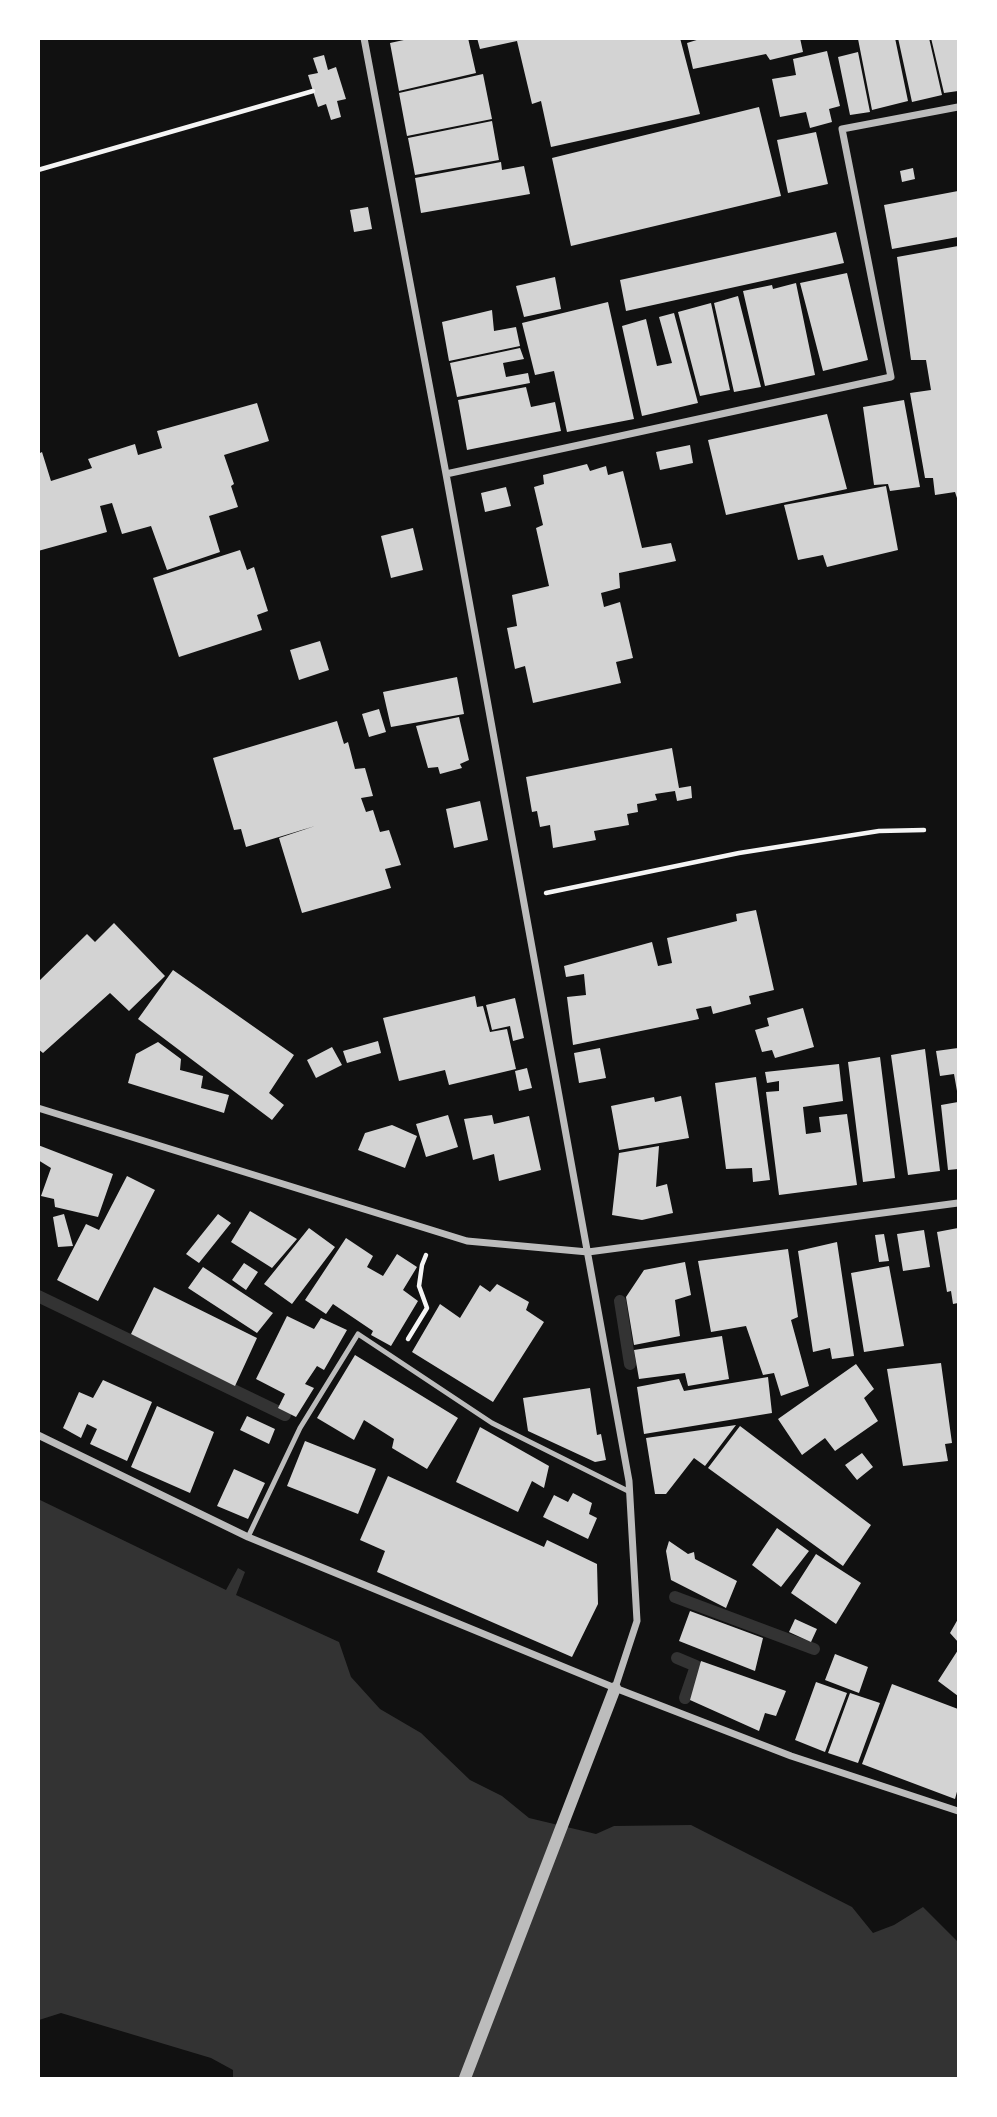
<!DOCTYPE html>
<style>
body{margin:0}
#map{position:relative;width:997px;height:2117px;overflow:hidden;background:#111;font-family:Cabin,sans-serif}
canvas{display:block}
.frame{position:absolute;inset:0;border:40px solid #fff;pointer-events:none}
</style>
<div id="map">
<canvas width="997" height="2117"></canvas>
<div class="frame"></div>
</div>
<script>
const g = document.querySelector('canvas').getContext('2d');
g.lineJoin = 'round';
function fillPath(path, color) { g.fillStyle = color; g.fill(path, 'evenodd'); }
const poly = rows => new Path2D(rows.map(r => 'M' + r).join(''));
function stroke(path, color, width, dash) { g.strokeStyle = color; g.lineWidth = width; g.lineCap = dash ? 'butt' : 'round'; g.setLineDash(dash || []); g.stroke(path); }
const water = poly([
 [38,1499,226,1590,238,1568,245,1572,236,1595,339,1642,351,1677,380,1709,421,1733,470,1780,502,1796,529,1818,596,1834,614,1826,691,1825,852,1907,873,1933,894,1925,923,1907,958,1942,958,2078,233,2078,233,2070,211,2058,61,2013,39,2020]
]);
const stream = poly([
 [38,1296,285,1415],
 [620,1301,630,1364],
 [675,1597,814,1649],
 [677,1658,696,1666,685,1698]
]);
const building = poly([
 [413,38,468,38,476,73,399,91,390,43],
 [477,38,680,38,700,114,551,147,541,101,532,104,517,41,480,49],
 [703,38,800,38,803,52,770,60,766,54,693,69,687,43],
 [895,38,908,101,872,110,858,39],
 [898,38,929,38,942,95,912,102],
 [931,38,957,38,958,91,944,93],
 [827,51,840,106,829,109,832,122,810,128,806,112,780,117,772,79,796,75,793,59],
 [858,52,870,112,850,115,838,57],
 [324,55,328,70,336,67,346,99,337,101,341,117,331,120,326,104,318,107,308,75,318,73,313,58],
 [483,74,492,119,407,136,399,93],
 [759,107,781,196,571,246,552,158],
 [492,121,499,160,415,175,408,138],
 [816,132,828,184,788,193,777,140],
 [501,162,502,170,524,166,530,194,421,213,415,178],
 [913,168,915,179,902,182,900,171],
 [958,191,958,237,892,249,884,205],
 [368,207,372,229,354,232,350,210],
 [836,232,844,263,626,311,620,280],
 [958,246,958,501,955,492,935,495,933,478,925,478,910,393,931,390,926,360,911,360,897,257],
 [847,273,868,360,823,371,800,283],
 [555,277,561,309,524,317,516,286],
 [796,283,815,375,765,386,743,291,772,285,773,289],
 [738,296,761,387,734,392,714,303],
 [608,302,634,419,567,432,554,371,535,375,522,323],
 [711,303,730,390,700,396,678,312],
 [492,310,494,331,516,327,520,346,449,361,442,322],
 [674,313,698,403,642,416,622,326,646,319,657,366,672,363,659,317],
 [520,348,524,359,503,363,506,377,528,373,530,383,457,397,450,363],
 [526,387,531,407,555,402,561,431,467,450,458,400],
 [904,400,920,487,890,491,888,484,874,485,863,407],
 [257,403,269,441,224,455,234,484,231,486,238,507,209,516,220,552,167,570,151,526,122,534,112,503,100,506,107,532,38,551,38,454,42,452,51,481,92,468,88,459,135,444,138,455,162,448,157,431],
 [827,414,847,489,726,515,708,440],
 [690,445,693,463,660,470,656,452],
 [587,464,590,471,606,466,608,475,623,471,642,548,671,543,676,561,619,573,620,588,601,593,604,607,620,602,633,658,616,662,621,683,533,703,525,666,515,669,507,628,517,626,512,595,549,586,536,528,543,525,534,487,544,484,543,475],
 [886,486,898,550,827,567,823,555,798,560,784,505],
 [506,487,511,506,485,512,481,493],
 [413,528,423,570,391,578,381,536],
 [240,550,247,570,254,567,268,611,257,615,262,630,179,657,153,578],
 [320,641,329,670,299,680,290,650],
 [457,677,464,714,391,727,383,692],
 [379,709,386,732,369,737,362,714],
 [459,717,469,760,460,764,462,768,440,774,438,767,428,768,416,726],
 [337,721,344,744,348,742,355,769,365,768,373,796,361,798,366,812,373,810,380,832,389,830,401,865,385,869,391,888,302,913,279,838,315,826,246,847,241,829,234,830,213,758],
 [672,748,679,788,691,786,692,798,677,801,675,791,655,794,657,800,637,804,638,812,627,814,629,825,594,831,596,840,553,848,550,825,540,827,537,811,532,812,526,777],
 [480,801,488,840,454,848,446,809],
 [756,910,774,990,749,996,751,1004,713,1014,711,1006,696,1009,699,1019,573,1045,567,997,586,995,584,974,566,977,564,966,652,942,658,966,672,963,667,938,737,921,736,914],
 [114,923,165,976,129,1011,110,993,43,1053,38,1049,38,982,87,934,95,942],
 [173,970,294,1055,269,1093,284,1105,272,1120,138,1019],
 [475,996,477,1007,483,1006,490,1032,507,1029,516,1069,449,1085,445,1070,399,1081,383,1018],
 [515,998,524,1038,513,1041,510,1026,492,1030,486,1005],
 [803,1008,814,1047,775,1058,772,1050,762,1052,755,1030,769,1026,767,1018],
 [378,1041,381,1053,347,1063,343,1051],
 [158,1042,181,1059,180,1070,203,1076,201,1088,229,1095,224,1113,128,1083,136,1054],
 [332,1047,342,1065,316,1078,307,1060],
 [600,1048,606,1078,579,1083,574,1053],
 [958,1048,958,1091,957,1091,954,1074,940,1076,936,1051],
 [925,1049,940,1171,908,1175,891,1055],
 [880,1057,895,1178,863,1182,848,1062],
 [839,1064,843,1101,803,1107,806,1134,821,1132,819,1117,847,1114,857,1185,779,1195,766,1092,779,1091,779,1081,767,1083,765,1072],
 [527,1068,532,1088,519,1091,515,1071],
 [756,1077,770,1180,753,1182,752,1168,726,1169,715,1083],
 [681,1096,689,1138,619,1150,611,1106,654,1097,655,1102],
 [958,1102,958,1169,948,1170,941,1105],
 [448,1115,458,1147,426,1157,416,1124],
 [492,1115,494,1124,529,1116,541,1170,499,1181,494,1154,473,1160,464,1119],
 [392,1125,417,1136,405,1168,358,1150,365,1133],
 [38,1145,113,1174,98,1217,55,1207,54,1199,41,1196,51,1168,38,1160],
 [659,1146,656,1187,667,1184,673,1213,642,1220,612,1215,619,1153],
 [127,1176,155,1190,98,1301,57,1280,86,1224,99,1230],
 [250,1211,297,1239,272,1268,231,1242],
 [64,1214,73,1246,58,1247,53,1217],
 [218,1214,231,1223,199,1263,186,1254],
 [309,1228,335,1247,292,1304,264,1284],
 [958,1228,958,1303,953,1304,951,1291,947,1292,937,1232],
 [924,1230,930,1267,903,1271,897,1234],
 [884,1234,889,1261,879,1262,875,1235],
 [346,1238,373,1256,367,1267,383,1276,397,1254,417,1267,403,1290,418,1301,391,1346,371,1335,373,1331,333,1304,326,1314,305,1300],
 [837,1242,854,1356,832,1359,830,1348,813,1352,798,1251],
 [788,1249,798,1317,791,1320,809,1386,781,1396,774,1373,763,1375,746,1326,711,1332,698,1261],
 [685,1262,691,1295,675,1300,680,1336,634,1345,626,1297,644,1270],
 [244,1263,258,1272,246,1290,232,1280],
 [889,1266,904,1346,864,1352,851,1273],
 [203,1267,273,1313,257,1333,188,1288],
 [497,1284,529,1302,526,1310,544,1322,493,1402,412,1352,440,1304,460,1318,480,1285,490,1292],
 [154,1287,257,1338,235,1386,131,1334],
 [287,1316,314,1329,321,1318,347,1330,324,1370,317,1366,305,1384,314,1388,296,1417,278,1408,285,1394,256,1379],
 [722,1336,729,1379,688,1386,685,1373,639,1379,634,1350],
 [355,1355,458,1418,427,1469,392,1448,394,1439,364,1420,354,1440,317,1418],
 [941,1363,952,1443,945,1444,948,1461,903,1466,887,1369],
 [856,1364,874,1389,864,1398,878,1421,835,1451,825,1438,802,1455,778,1419],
 [768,1377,772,1413,644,1434,637,1387,679,1379,684,1391],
 [103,1380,152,1402,127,1461,90,1444,97,1429,87,1424,81,1438,63,1428,79,1392,93,1398],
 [590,1388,597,1435,601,1434,606,1460,595,1462,528,1431,523,1398],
 [157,1406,214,1432,190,1493,131,1467],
 [247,1416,275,1429,269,1444,240,1430],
 [736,1425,705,1466,694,1458,666,1494,655,1494,646,1438],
 [740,1426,871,1525,843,1566,708,1468],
 [480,1427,549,1466,544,1488,532,1481,518,1512,456,1482],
 [305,1441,376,1469,358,1514,287,1486],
 [862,1453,873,1467,857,1480,845,1465],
 [234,1469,265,1483,248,1519,217,1506],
 [388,1476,544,1547,547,1540,597,1564,598,1604,572,1657,377,1572,385,1551,360,1540],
 [573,1493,592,1503,589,1514,597,1518,588,1539,543,1517,554,1495,568,1502],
 [777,1528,809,1551,781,1587,752,1565],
 [669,1541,688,1554,694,1552,695,1559,737,1581,726,1608,671,1580,666,1551],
 [816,1554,861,1583,836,1624,791,1593],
 [690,1611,763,1638,755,1671,679,1641],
 [795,1619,817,1629,811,1642,789,1632],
 [958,1619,958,1642,950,1633],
 [958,1650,958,1696,938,1681],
 [835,1654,868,1667,859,1693,825,1680],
 [701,1661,786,1691,776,1716,765,1713,759,1731,690,1700],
 [816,1682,847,1693,825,1752,795,1740],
 [892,1684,958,1709,958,1788,955,1799,862,1764],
 [850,1693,880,1703,858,1763,828,1753]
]);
const path = poly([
 [38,170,313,91],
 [546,893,739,853,879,831,924,830],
 [408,1339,427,1308,419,1286,422,1265,426,1255]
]);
const service = poly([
 [248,1537,300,1428,358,1334,492,1423,630,1492]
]);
const minor = poly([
 [364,38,446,474,629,1481,637,1621,615,1688],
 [446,474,891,377,842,129,958,107],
 [38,1108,467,1241,588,1252,958,1203],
 [38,1435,248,1537,615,1688,791,1756,958,1811]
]);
const tertiary = poly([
 [465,2078,615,1688]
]);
fillPath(water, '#333');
stroke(stream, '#333', 12);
fillPath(building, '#d3d3d3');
stroke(path, '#f5f5f5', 4.5);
stroke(service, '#bcbcbc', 5);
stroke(minor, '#bcbcbc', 7);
stroke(tertiary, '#bcbcbc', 12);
</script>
